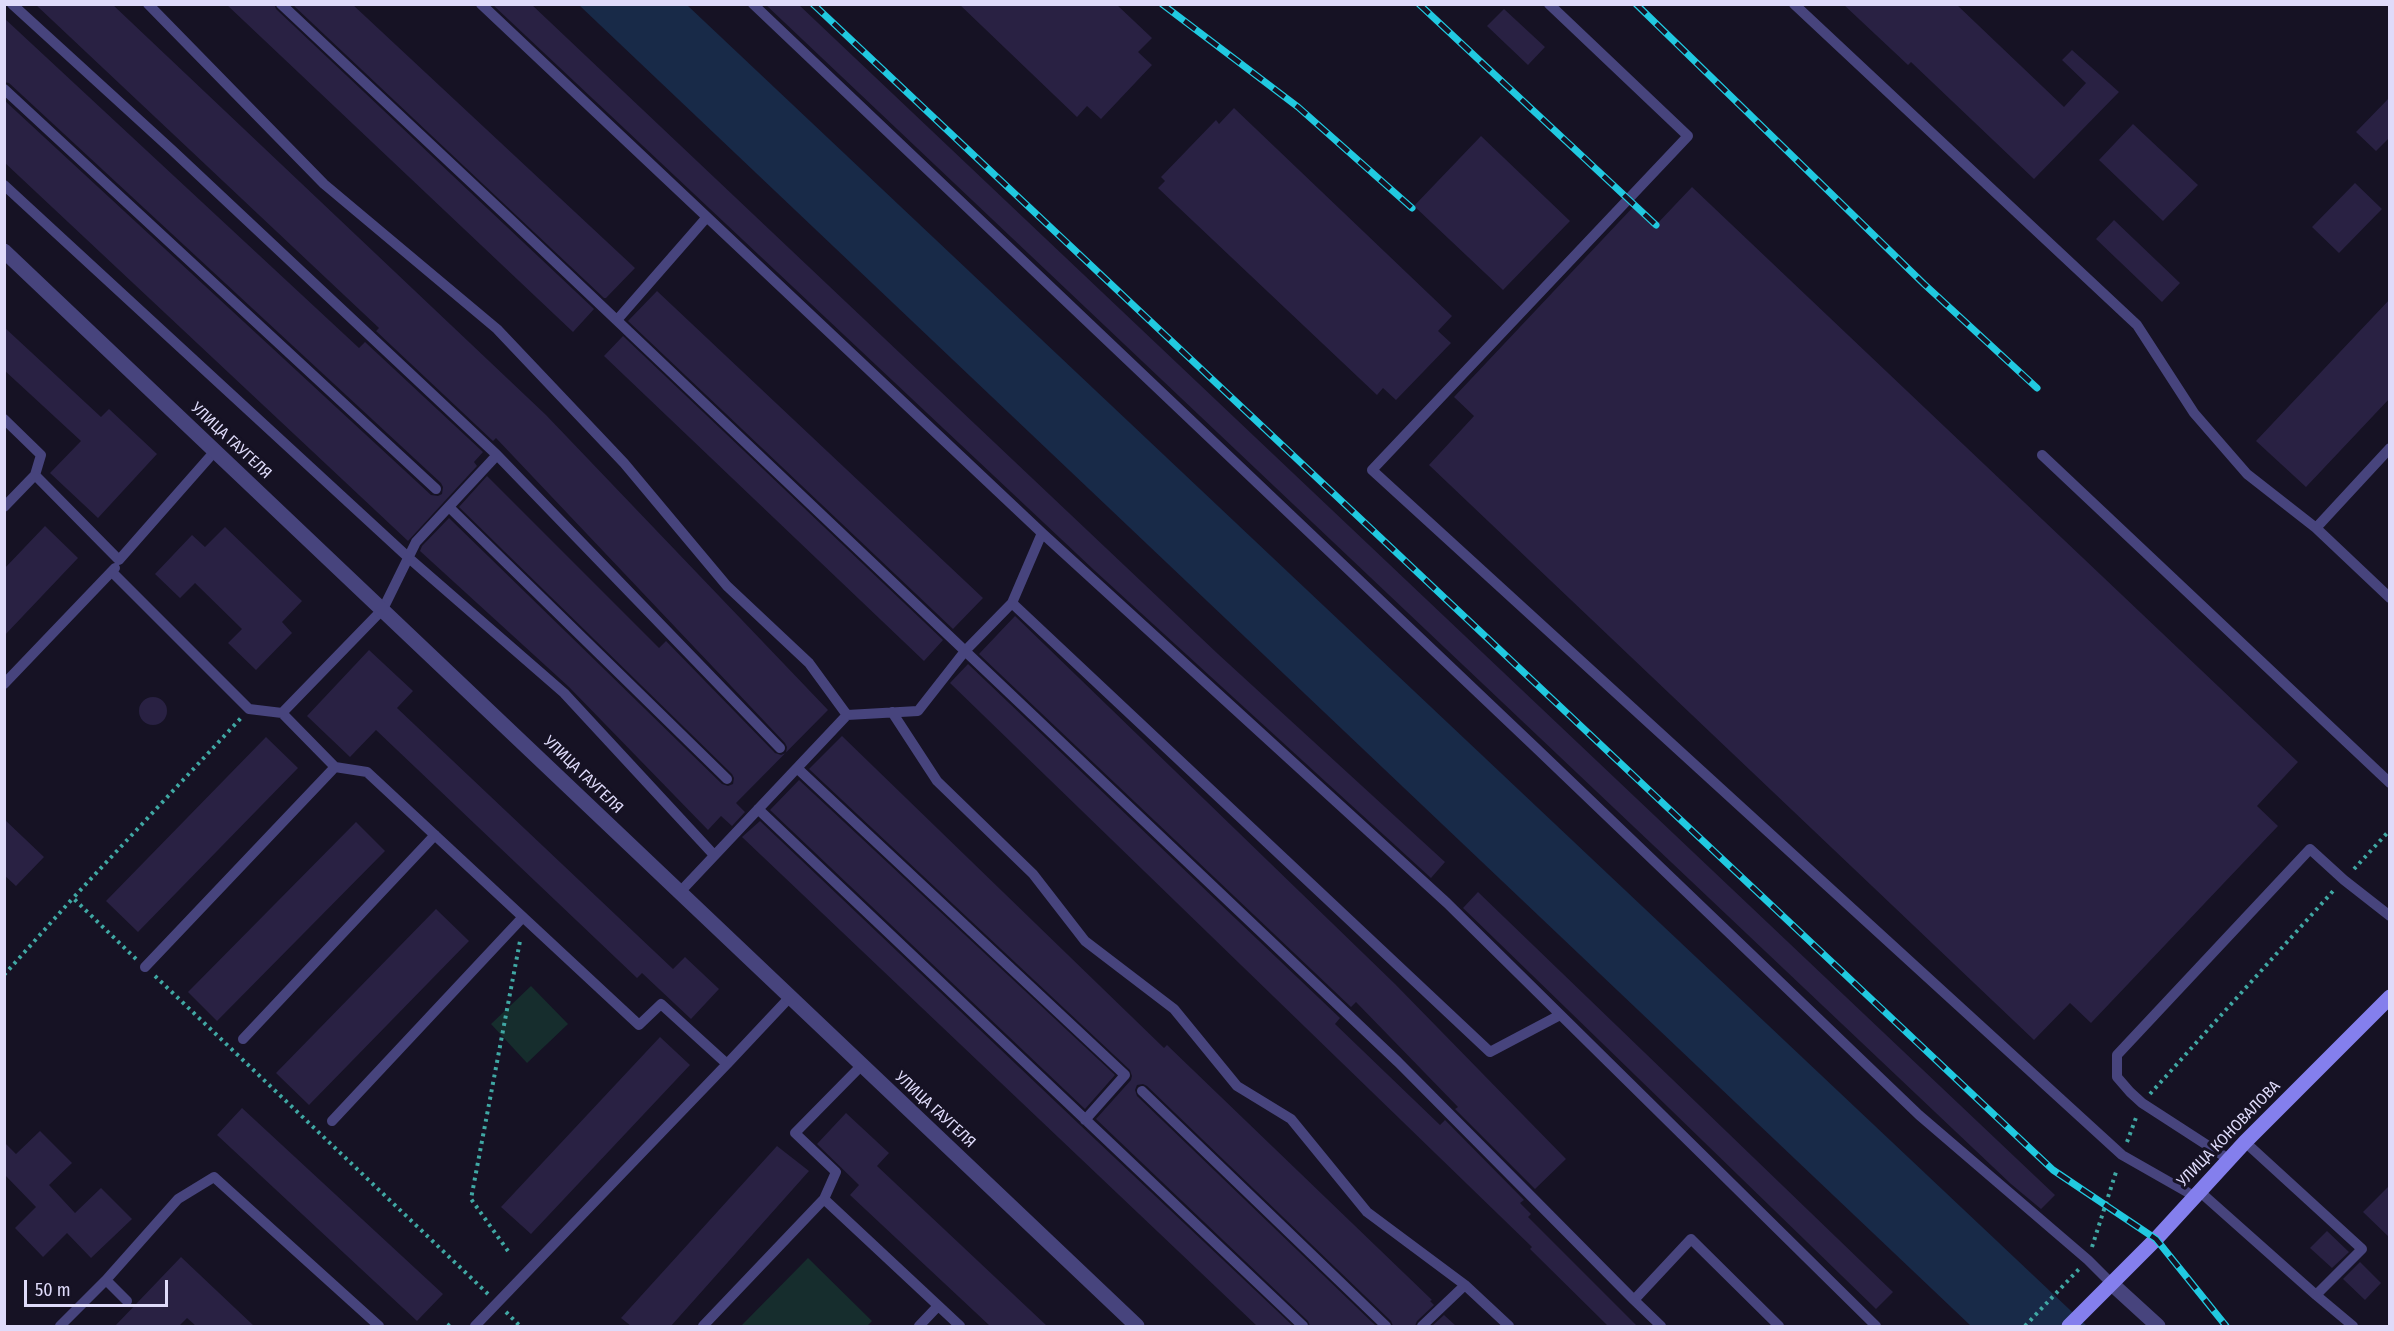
<!DOCTYPE html>
<meta charset="utf-8">
<style>
body{margin:0}
#map{position:relative;width:2394px;height:1331px;overflow:hidden;background:#161224;font-family:"Fira Sans Condensed",sans-serif}
canvas{display:block}
.frame{position:absolute;inset:0;border:6px solid #dfdbfa;pointer-events:none}
.scale{position:absolute;left:24px;top:1280px;width:144px;height:27px;box-sizing:border-box;border:3px solid #dfdbfa;border-top:0;padding-left:8px;font-size:18px;line-height:21px;white-space:nowrap;color:#dfdbfa;-webkit-text-stroke:4px #161224;paint-order:stroke}
</style>
<div id="map">
<canvas width="2394" height="1331"></canvas>
<div class="frame"></div>
<div class="scale">50 m</div>
</div>
<script>
const g = document.querySelector('canvas').getContext('2d');
g.lineJoin = 'round';
function fillPath(path, color) { g.fillStyle = color; g.fill(path, 'evenodd'); }
const poly = rows => new Path2D(rows.map(r => 'M' + r).join(''));
function stroke(path, color, width, dash) { g.strokeStyle = color; g.lineWidth = width; g.lineCap = dash ? 'butt' : 'round'; g.setLineDash(dash || []); g.stroke(path); }
function drawText(font, color, halo, rows, align = 'center') {
  g.font = font + ' "Fira Sans Condensed",sans-serif'; g.lineWidth = 6; g.setLineDash([]); g.textBaseline = 'middle'; g.strokeStyle = halo; g.fillStyle = color; for (const [text, x, y, turn = 0] of rows) {
    g.save(); g.translate(x, y); g.rotate((+turn || 0) * Math.PI / 180); g.textAlign = isNaN(turn) ? turn : align; if (halo) g.strokeText(text, 0, 0); g.fillText(text, 0, 0); g.restore();
  }
}
const green = poly([
 [531,986,568,1024,527,1063,491,1024],
 [808,1258,872,1321,867,1326,741,1326]
]);
const water = poly([
 [579,5,687,5,2087,1326,1971,1326]
]);
const building = poly([
 [35,4,112,4,546,415,828,710,736,803,745,812,732,826,721,816,708,830,569,687,420,551,422,546,449,518,722,784,728,786,733,784,734,778,732,774,459,507,487,476,659,648,666,641,775,753,781,755,786,753,787,747,785,743,496,438,493,441,376,331,379,328],
 [226,4,274,4,276,9,594,309,573,332],
 [292,4,352,4,635,268,606,298,604,298],
 [492,4,531,4,1218,654,1445,862,1431,878,1094,570],
 [765,4,798,4,2055,1195,2041,1209,2011,1184],
 [959,4,1116,4,1152,38,1138,52,1152,65,1101,119,1087,106,1077,117],
 [1843,4,1956,4,2064,107,2086,83,2062,60,2072,50,2119,92,2034,179,1911,62,1908,65],
 [1504,9,1545,47,1528,65,1487,26],
 [4,18,359,348,365,342,483,452,474,462,477,466,408,541,4,162,4,100,431,495,438,496,442,494,443,487,441,483,9,83,4,82],
 [2390,97,2390,137,2376,151,2356,132],
 [1234,108,1452,316,1438,331,1451,343,1396,400,1383,388,1377,395,1158,188,1165,181,1161,177,1216,120,1219,124],
 [2133,124,2198,185,2163,221,2099,160],
 [1481,136,1570,221,1503,290,1414,206],
 [2355,183,2382,209,2339,253,2312,227],
 [1692,187,2298,762,2257,806,2278,826,2091,1023,2070,1003,2034,1040,1429,465,1474,416,1454,397,1635,205,1656,225],
 [2114,220,2180,283,2162,302,2096,239],
 [657,291,983,598,953,629,628,321],
 [2390,299,2390,398,2306,487,2256,441],
 [4,327,101,417,109,409,157,454,98,518,50,473,81,441,4,370],
 [623,336,943,640,924,661,604,356],
 [45,526,78,558,4,636,4,569],
 [225,527,302,601,282,622,292,633,256,670,228,643,242,629,195,583,180,598,155,574,192,535,205,547],
 [1015,616,1395,984,1566,1159,1535,1189,1455,1109,1458,1107,1356,1002,1351,1007,979,654],
 [369,650,413,691,397,708,673,969,685,957,719,989,691,1019,642,973,637,978,376,730,350,757,307,716],
 [968,664,1340,1018,1335,1024,1440,1125,1445,1120,1524,1200,1520,1203,1531,1214,1528,1217,1637,1326,1608,1326,1530,1249,1532,1247,950,683],
 '139 711a14 14 0 1 1 28 0a14 14 0 1 1-28 0Z',
 [842,736,1164,1048,1167,1045,1432,1300,1430,1301,1434,1305,1417,1321,1415,1326,1393,1326,1391,1321,1147,1086,1143,1084,1137,1085,1135,1090,1137,1096,1376,1326,1310,1326,1308,1321,1096,1119,1131,1080,1132,1076,1130,1070,809,769],
 [266,737,298,768,138,932,106,901],
 [799,780,1115,1075,1085,1109,770,810],
 [4,819,44,857,16,886,4,875],
 [760,821,1080,1125,1293,1326,1257,1326,742,837],
 [356,822,385,851,217,1021,188,992],
 [1478,892,1893,1292,1876,1309,1463,908],
 [436,909,469,941,309,1105,276,1073],
 [660,1037,690,1065,531,1234,501,1207],
 [242,1108,443,1294,417,1321,217,1135],
 [846,1113,889,1153,877,1166,1047,1326,990,1326,850,1195,859,1185,817,1144],
 [40,1131,72,1163,49,1185,75,1213,101,1188,132,1219,91,1258,67,1233,43,1257,15,1228,36,1207,4,1174,4,1142,16,1154],
 [777,1146,809,1171,671,1326,631,1326,621,1318],
 [2390,1185,2390,1238,2363,1212],
 [2327,1231,2349,1252,2332,1268,2310,1248],
 [181,1257,254,1326,196,1326,187,1318,179,1326,115,1326],
 [2360,1262,2381,1283,2365,1300,2343,1279],
 [1444,1315,1456,1326,1432,1326]
]);
const path = poly([
 [2354,869,2390,830],
 [136,959,73,898,241,718],
 [4,975,73,898],
 [155,976,488,1294],
 [2150,1094,2334,890],
 [2127,1142,2137,1115],
 [2092,1247,2117,1169],
 [508,1251,471,1199,520,941],
 [506,1312,520,1326],
 [448,1326,450,1324],
 [2025,1326,2079,1269]
]);
const lane = poly([
 [12,4,172,150,497,455,416,542,383,609,282,713,249,709,112,572],
 [148,4,324,184,497,329,624,463,727,586,809,663,847,715],
 [281,4,509,218,1398,1062,1634,1300],
 [481,4,1042,533,1447,903,1876,1326],
 [753,4,1535,747,1919,1115,2088,1260,2112,1284],
 [1549,4,1688,136,1372,470,2122,1155,2194,1196],
 [1794,4,2137,325,2194,413,2247,474,2316,528],
 [4,89,436,489],
 [4,185,410,559,564,693,714,855],
 [617,320,707,217],
 [4,419,41,455,35,475,119,560,215,451],
 [2390,448,2316,528,2390,598],
 [497,455,780,748],
 [2042,455,2390,783],
 [4,507,35,475],
 [449,507,727,779],
 [1042,533,1012,603,1490,1052,1560,1015],
 [4,684,115,568],
 [892,712,937,781,1033,874,1085,941,1174,1009,1237,1086,1291,1119,1367,1212,1465,1285,1422,1326],
 [282,713,335,767,367,772,639,1025,661,1004,727,1064,790,997],
 [797,768,1125,1075,1085,1120],
 [758,809,1303,1326],
 [680,892,847,715,918,711,965,651,1012,603],
 [145,967,335,767],
 [243,1039,435,835],
 [862,1065,795,1133,836,1172,824,1199,960,1326],
 [1142,1091,1386,1326],
 [332,1121,523,917],
 [2230,1160,2142,1103,2130,1092,2117,1077,2117,1055,2310,849,2344,880,2390,916],
 [2199,1191,2316,1295,2362,1249,2245,1142],
 [106,1280,127,1301],
 [1465,1285,1509,1326],
 [2316,1295,2353,1326],
 [60,1326,106,1280,178,1199,214,1177,379,1326],
 [475,1326,727,1064],
 [703,1326,824,1199],
 [919,1326,938,1306],
 [1661,1326,1634,1300,1691,1239,1779,1326]
]);
const street = poly([
 [4,251,1137,1326],
 [2112,1284,2158,1326]
]);
const secondary = poly([
 [2069,1326,2156,1239,2245,1142,2390,997]
]);
const rail = poly([
 [813,4,2053,1170,2156,1239,2226,1326],
 [1162,4,1298,107,1412,208],
 [1419,4,1656,225],
 [1636,4,1924,284,2037,388]
]);
const streetNames = [
 ["УЛИЦА ГАУГЕЛЯ",231,441,43],
 ["УЛИЦА ГАУГЕЛЯ",583,775,44],
 ["УЛИЦА ГАУГЕЛЯ",935,1110,43],
 ["УЛИЦА КОНОВАЛОВА",2229,1134,-46]
];
fillPath(green, '#162d2d');
fillPath(water, '#182a48');
fillPath(building, '#292143');
stroke(path, '#40a8a4', 4, [3, 4.5]);
stroke(lane, '#47447d', 10);
stroke(street, '#47447d', 15);
stroke(secondary, '#847fed', 15);
stroke(rail, '#21c9e0', 7);
stroke(rail, '#161224', 4.5, [14]);
drawText('16px', '#dfdbfa', '#161224', streetNames);
</script>
